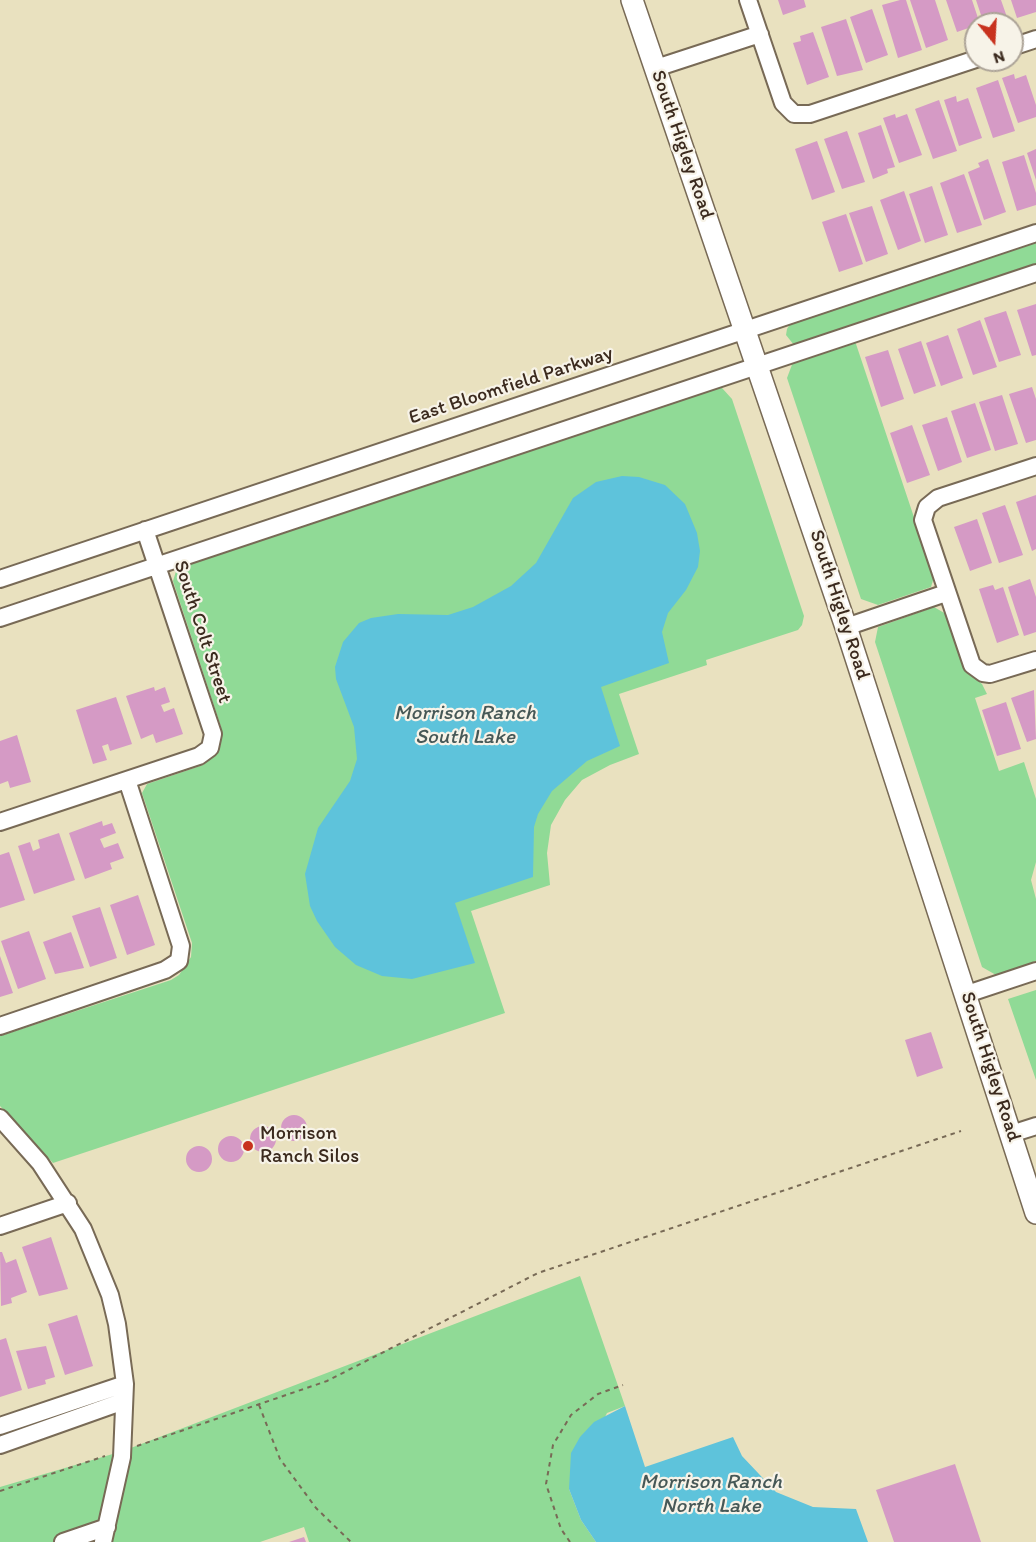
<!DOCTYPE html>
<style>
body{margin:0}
#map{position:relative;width:1036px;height:1542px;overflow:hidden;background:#e9e1bf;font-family:Itim,sans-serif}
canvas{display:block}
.north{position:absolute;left:964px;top:12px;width:60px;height:60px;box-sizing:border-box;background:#f7f3e8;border:2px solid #aca397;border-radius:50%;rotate:162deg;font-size:16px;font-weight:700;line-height:24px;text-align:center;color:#3b2a1e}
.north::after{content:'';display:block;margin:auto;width:21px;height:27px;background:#c8321e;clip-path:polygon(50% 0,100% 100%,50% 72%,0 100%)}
</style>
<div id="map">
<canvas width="1036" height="1542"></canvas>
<div class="north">N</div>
</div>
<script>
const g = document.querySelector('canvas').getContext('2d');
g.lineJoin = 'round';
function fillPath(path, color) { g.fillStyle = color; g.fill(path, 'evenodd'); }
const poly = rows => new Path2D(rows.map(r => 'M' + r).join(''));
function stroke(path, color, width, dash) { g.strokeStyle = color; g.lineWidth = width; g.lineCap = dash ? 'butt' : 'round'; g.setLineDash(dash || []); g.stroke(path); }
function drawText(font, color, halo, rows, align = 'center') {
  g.font = font + ' Itim,sans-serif'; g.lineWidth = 4.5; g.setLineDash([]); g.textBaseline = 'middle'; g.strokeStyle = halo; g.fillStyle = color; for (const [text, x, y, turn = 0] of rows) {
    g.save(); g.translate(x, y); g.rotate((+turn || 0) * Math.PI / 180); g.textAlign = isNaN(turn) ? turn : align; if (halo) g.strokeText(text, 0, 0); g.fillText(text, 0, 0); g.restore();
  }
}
const green = poly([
 [1036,239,1036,267,802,345,794,345,786,335,787,329,792,321],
 [855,341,934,577,931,587,878,605,861,599,787,378,793,362],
 [712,388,722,388,732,399,804,616,802,625,798,630,706,660,707,665,619,694,639,754,610,765,582,780,565,800,551,825,547,853,550,885,471,911,505,1013,53,1163,0,1106,0,1036,171,980,179,975,191,957,192,943,142,793,147,784,203,765,219,751,221,742,221,727,173,581,177,568],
 [934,607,946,614,966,669,982,684,987,694,975,698,999,771,1024,762,1036,799,1036,862,1031,880,1036,899,1036,961,996,975,982,967,875,642,878,627],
 [1036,990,1036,1080,1008,999],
 [580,1276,625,1406,607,1413,569,1489,581,1520,596,1542,309,1542,304,1527,260,1542,103,1542,107,1527,61,1542,0,1542,0,1487,123,1451]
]);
const water = poly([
 [622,476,639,477,665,485,685,504,697,533,700,551,698,567,686,590,668,613,662,632,669,663,601,687,620,746,587,761,552,791,538,814,534,827,533,877,455,903,475,963,412,979,382,976,356,965,335,947,317,921,310,906,305,874,318,828,350,781,357,759,354,727,336,679,335,667,343,642,359,623,371,618,398,614,448,615,473,607,511,586,536,563,573,498,596,482],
 [625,1406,645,1467,733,1437,742,1456,776,1492,813,1507,856,1509,868,1542,596,1542,581,1520,569,1489,571,1453,580,1437,594,1422]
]);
const building = poly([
 [778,0,804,0,806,7,783,15],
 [900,0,906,0,922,50,898,58,882,5],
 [910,0,935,0,948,40,926,48],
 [946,0,972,0,980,24,957,32],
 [976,0,1001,0,1008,20,984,24],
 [1011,0,1036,0,1036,12,1017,18],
 [872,9,888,55,866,63,850,17],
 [846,19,863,70,837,76,821,27],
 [813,32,829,77,807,85,793,43,801,41,800,36],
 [1014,74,1015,79,1026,75,1036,105,1036,117,1018,123,1002,78],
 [998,80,1015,131,993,138,976,88],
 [956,96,957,102,968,98,982,138,959,146,944,100],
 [939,100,957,151,933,159,915,109],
 [895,114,896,118,907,114,922,155,899,163,883,118],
 [881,125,895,167,887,169,888,173,873,179,858,133],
 [847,131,865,182,842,189,824,139],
 [817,141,835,192,812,200,795,149],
 [1036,149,1036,180,1027,153],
 [1024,155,1036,193,1036,205,1017,211,1002,162],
 [988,159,1006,212,984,220,968,172,980,167,978,163],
 [964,174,982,225,957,233,940,183],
 [932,186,948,235,925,243,909,194],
 [904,191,921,241,898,250,880,200],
 [872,206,888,254,866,262,849,213],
 [846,214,863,264,839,272,822,222],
 [1036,304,1036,355,1032,356,1017,310],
 [1006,311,1021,355,999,362,984,318],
 [980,320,997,367,973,375,957,329],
 [948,335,963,378,941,386,926,343],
 [921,341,936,386,914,394,898,349],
 [888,350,904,399,881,407,865,357],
 [1032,387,1036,399,1036,440,1026,443,1009,394],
 [1002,395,1018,444,995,451,979,402],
 [975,403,991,450,967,458,951,411],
 [947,417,962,462,938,471,922,425],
 [912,425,930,475,907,483,890,433],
 [1036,495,1036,549,1032,551,1016,502],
 [1005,505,1023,555,999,563,982,513],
 [977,519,992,563,970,571,954,527],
 [1030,579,1036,597,1036,632,1024,636,1008,587],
 [993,585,995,590,1003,587,1019,635,997,643,979,589],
 [154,687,155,691,165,687,170,702,161,705,164,712,174,708,183,734,156,743,153,734,141,739,126,696],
 [1034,690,1036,739,1027,742,1011,698],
 [116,697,132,744,110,751,108,744,102,746,107,760,93,764,76,710],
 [1006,702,1021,749,997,756,982,710],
 [17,735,31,782,10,788,8,781,0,784,0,741],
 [102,821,103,826,112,823,116,833,100,839,104,848,118,843,124,858,110,863,112,869,85,879,69,833],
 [59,833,75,880,34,894,18,846,30,842,33,851,40,848,38,840],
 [9,852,25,900,0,908,0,855],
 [138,895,155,945,127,955,110,905],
 [100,907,117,958,90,967,72,916],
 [29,931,46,979,18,989,1,941],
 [71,932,84,968,55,974,43,942],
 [0,956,13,993,0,997],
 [931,1032,943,1068,917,1077,905,1040],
 '281 1128a13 13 0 1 1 26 0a13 13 0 1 1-26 0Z',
 '250 1139a13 13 0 1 1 26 0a13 13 0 1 1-26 0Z',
 '218 1149a13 13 0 1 1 26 0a13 13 0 1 1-26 0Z',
 '186 1159a13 13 0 1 1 26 0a13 13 0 1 1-26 0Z',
 [51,1237,68,1289,39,1296,22,1247],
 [0,1252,2,1252,6,1263,16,1259,27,1292,11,1298,12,1303,1,1306],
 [77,1315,93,1366,65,1375,48,1324],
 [6,1338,22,1390,0,1397,0,1340],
 [46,1346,55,1377,45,1380,46,1384,28,1389,16,1351],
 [955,1464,981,1542,894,1542,876,1490],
 [304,1537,306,1542,289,1542]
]);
const path = poly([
 [259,1405,280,1459,316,1508,351,1542],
 [137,1446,327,1381,538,1273,961,1131],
 [0,1491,105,1456],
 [570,1542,561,1529,546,1484,553,1445,571,1415,598,1394,623,1385]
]);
const minor = poly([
 [748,0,783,103,794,114,810,114,976,59],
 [1012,47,1036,39],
 [656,68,760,34],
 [1036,466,938,498,927,507,923,520,972,665,983,673,990,674,1036,660],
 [0,579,1036,233],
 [0,618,1036,273],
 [846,627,946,593],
 [0,822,199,756,210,748,213,734,145,530],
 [967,994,1036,971],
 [0,1026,165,970,179,961,181,946,127,780],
 [0,1118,40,1163,83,1229,110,1295,117,1324,125,1384,122,1457,103,1542],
 [1011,1134,1036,1126],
 [0,1226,68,1203],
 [0,1426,125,1384],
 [0,1445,124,1401],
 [63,1542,107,1527]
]);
const major = poly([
 [632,0,846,627,1036,1213]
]);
const markers = [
 [248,1146,6,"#c8321e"]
];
const streetNames = [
 ["South Higley Road",682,145,71],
 ["East Bloomfield Parkway",511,386,-18],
 ["South Higley Road",839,605,72],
 ["South Colt Street",202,632,72],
 ["South Higley Road",990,1067,72]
];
const poiNames = [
 ["Morrison",260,1134],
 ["Ranch Silos",260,1157]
];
const waterNames = [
 ["Morrison Ranch",465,714],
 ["South Lake",465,738],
 ["Morrison Ranch",711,1483],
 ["North Lake",711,1507]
];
fillPath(green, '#90da96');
fillPath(water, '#5ec3db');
fillPath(building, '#d59ac5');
stroke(minor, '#786a56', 20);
stroke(major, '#786a56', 24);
stroke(path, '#786a56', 2, [4.5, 4.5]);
stroke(minor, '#fff', 16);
stroke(major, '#fff', 21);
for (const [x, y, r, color] of markers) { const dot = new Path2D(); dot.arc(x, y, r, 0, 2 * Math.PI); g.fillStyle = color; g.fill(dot); stroke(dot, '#f7f3e8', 2); }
drawText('20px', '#3b2a1e', '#f7f3e8', streetNames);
drawText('20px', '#3b2a1e', '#f7f3e8', poiNames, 'left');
drawText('italic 21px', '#465857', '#f7f3e8', waterNames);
</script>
